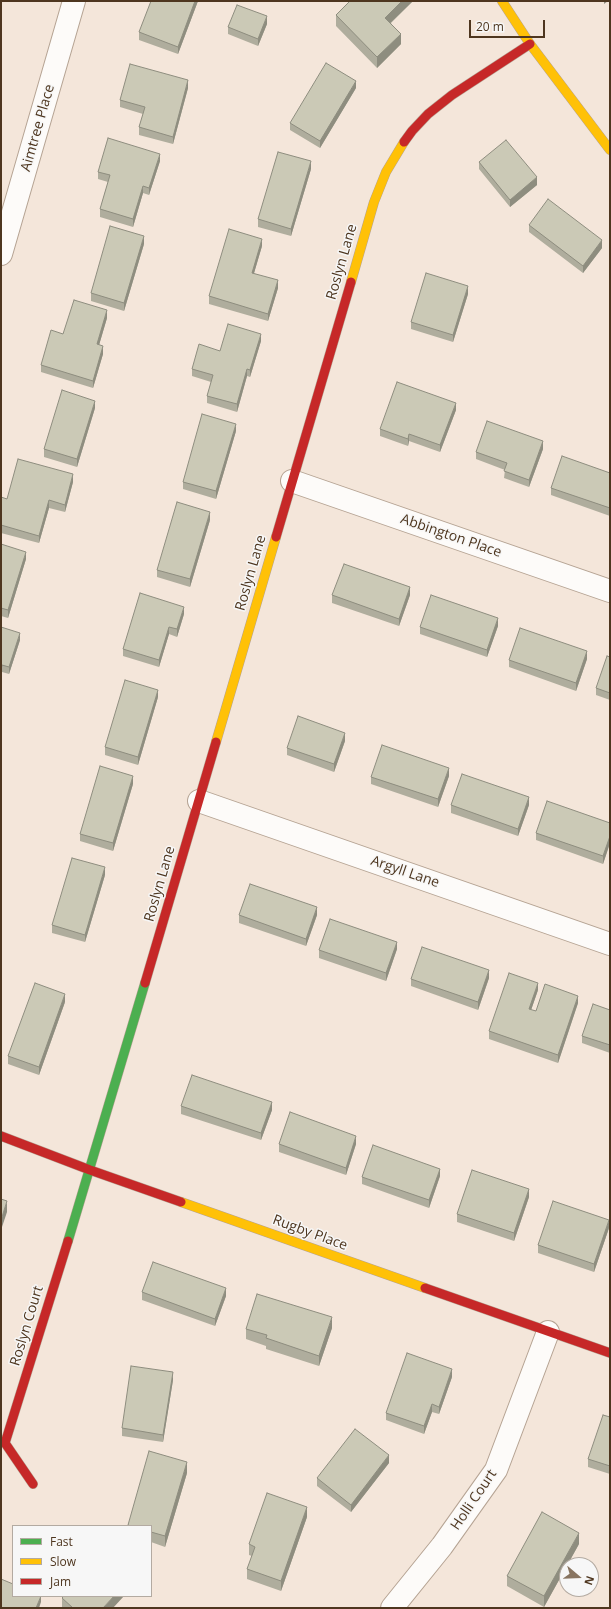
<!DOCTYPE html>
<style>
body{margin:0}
#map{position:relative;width:611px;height:1609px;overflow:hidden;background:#f4e6da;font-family:"Open Sans",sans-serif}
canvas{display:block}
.frame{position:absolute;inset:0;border:2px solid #4e361f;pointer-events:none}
.legend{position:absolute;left:12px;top:1525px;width:140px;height:72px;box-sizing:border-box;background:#f7f7f7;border:1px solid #b3aaa1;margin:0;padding:5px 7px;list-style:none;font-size:12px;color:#4e361f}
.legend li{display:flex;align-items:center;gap:8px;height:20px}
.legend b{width:20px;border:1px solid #b3aaa1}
.north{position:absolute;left:559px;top:1557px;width:40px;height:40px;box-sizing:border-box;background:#f7f7f7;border:1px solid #b3aaa1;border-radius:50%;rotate:109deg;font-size:11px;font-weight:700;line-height:16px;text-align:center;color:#4e361f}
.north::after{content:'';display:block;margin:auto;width:14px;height:18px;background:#887460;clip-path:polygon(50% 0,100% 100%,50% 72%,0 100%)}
.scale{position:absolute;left:469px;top:20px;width:76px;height:18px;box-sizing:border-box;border:2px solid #4e361f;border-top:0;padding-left:5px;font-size:12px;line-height:14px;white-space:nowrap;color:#4e361f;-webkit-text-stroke:3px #f7f7f7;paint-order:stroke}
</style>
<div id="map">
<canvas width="611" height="1609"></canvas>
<div class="frame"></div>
<ul class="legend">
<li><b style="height:5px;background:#4caf50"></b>Fast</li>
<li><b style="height:5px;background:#ffc107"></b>Slow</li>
<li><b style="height:5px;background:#c62828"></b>Jam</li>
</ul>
<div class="north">N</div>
<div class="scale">20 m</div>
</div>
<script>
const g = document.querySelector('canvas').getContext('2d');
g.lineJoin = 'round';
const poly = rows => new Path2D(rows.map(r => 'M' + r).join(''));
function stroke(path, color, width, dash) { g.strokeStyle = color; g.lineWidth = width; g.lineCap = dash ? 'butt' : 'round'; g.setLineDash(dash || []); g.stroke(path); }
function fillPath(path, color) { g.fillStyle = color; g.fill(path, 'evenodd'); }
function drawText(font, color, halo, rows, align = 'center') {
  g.font = font + ' "Open Sans",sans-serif'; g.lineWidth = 3; g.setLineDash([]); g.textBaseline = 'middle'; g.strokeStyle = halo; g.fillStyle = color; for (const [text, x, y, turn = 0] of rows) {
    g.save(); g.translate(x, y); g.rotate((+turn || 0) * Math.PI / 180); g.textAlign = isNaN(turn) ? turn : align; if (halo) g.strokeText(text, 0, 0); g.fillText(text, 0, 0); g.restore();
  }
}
const street = poly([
 [1,254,74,1],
 [292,481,610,591],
 [199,801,610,944],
 [392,1608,442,1546,496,1470,548,1332]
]);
const fast = poly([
 [68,1241,145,983]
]);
const slow = poly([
 [502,1,530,44,610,150],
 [351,282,374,202,386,172,404,142],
 [216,742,276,537],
 [181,1202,425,1288]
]);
const jam = poly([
 [404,142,412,131,428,114,452,95,530,44],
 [276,537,351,282],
 [145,983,216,742],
 [1,1136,90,1170,181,1202],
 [425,1288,610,1353],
 [33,1484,5,1443,68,1241]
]);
const wall = poly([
 [198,1,178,54,139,40,139,32],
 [412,1,412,2,391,23,401,44,377,68,336,26,336,15],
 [267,24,258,46,228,34,228,27],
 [188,88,173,144,139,135,139,127,143,114,120,107,120,100],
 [356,88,320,148,290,130,290,123],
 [160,161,149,195,143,193,133,227,100,217,100,209,108,182,98,179,98,172],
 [479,162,537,185,510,207,479,169],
 [311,169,291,236,258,227,258,219],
 [529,225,602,248,583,273,529,232],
 [144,244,124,311,91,301,91,293],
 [262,246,254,273,278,288,268,321,209,304,209,296],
 [468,294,453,342,411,329,411,322],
 [107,318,99,345,103,354,93,388,41,372,41,365,63,334],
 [261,341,250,377,247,376,237,412,207,403,207,396,211,382,192,376,192,369,220,351],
 [95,408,77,467,44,457,44,449],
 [456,410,440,452,409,441,408,446,380,436,380,429],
 [236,431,216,499,183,489,183,482],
 [543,449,529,487,504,478,505,470,476,459,476,452],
 [610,473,610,516,551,495,551,488],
 [73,482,65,512,49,508,39,543,1,533,1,498,7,499],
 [210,520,190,587,157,577,157,570],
 [1,544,26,559,8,618,1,616],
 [332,595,410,595,399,626,332,603],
 [184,614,177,637,169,634,159,667,123,656,123,649],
 [498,626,487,657,420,634,420,627],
 [1,627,20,640,9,674,2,672],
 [610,657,610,700,596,695,596,688],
 [587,659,576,691,509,667,509,660],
 [158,697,138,765,105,755,105,747],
 [345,741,334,772,287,755,287,748],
 [449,776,438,807,371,784,371,777],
 [133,784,113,851,80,841,80,834],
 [451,805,529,805,518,836,451,813],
 [610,823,610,843,603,864,536,840,536,833],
 [105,875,85,942,52,933,52,925],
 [239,915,317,915,306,946,239,923],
 [397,949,386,981,319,958,319,950],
 [489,978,478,1010,411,986,411,979],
 [538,990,531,1010,536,1011,578,1003,558,1063,489,1039,489,1031],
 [65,1002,39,1075,8,1064,8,1056],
 [610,1010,610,1053,582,1043,582,1036],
 [181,1106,272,1110,261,1140,181,1114],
 [279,1144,356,1144,346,1175,279,1152],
 [440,1176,429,1208,362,1184,362,1177],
 [529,1197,514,1241,457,1222,457,1214],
 [609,1228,594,1272,538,1253,538,1245],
 [142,1292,226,1296,215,1326,142,1300],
 [332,1328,319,1366,266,1349,266,1346,246,1339,246,1329],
 [452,1377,439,1414,432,1412,424,1434,386,1420,386,1413],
 [173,1380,163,1442,122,1436,122,1428],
 [610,1417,610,1474,588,1467,588,1459],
 [389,1463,351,1512,317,1486,317,1478],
 [187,1473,165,1547,151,1542,151,1526,128,1526,128,1525],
 [307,1517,281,1591,247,1579,247,1569,252,1556,249,1555,249,1544],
 [579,1544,544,1607,507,1586,507,1576],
 [62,1598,113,1608,62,1608]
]);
const shadedWall = poly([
 [195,1,198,1,178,54,178,47],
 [402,1,412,1,412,2,385,28,385,18],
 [604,1,608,1,604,4],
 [267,16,267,24,258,46,258,39],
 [401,34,401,44,377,68,377,57],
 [188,80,188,88,173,144,173,137],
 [356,81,356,88,320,148,320,141],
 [160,154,160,161,149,195,149,188],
 [311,161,311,169,291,236,291,229],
 [537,177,537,185,510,207,510,200],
 [143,186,143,193,133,227,133,219],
 [144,236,144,244,124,311,124,303],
 [262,239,262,246,252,280,252,273],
 [602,240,602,248,583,273,583,266],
 [278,280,278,288,268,321,268,314],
 [468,286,468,294,453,342,453,335],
 [107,310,107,318,97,352,97,344],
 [261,334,261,341,250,377,250,370],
 [103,346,103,354,93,388,93,381],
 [247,369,247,376,237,412,237,404],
 [95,401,95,408,77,467,77,459],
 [456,403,456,410,440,452,440,445],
 [236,424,236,431,216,499,216,491],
 [409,434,409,441,408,446,408,439],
 [543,441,543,449,529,487,529,480],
 [73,474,73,482,65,512,65,505],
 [49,500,49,508,39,543,39,536],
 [210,512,210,520,190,587,190,579],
 [26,552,26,559,8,618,8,610],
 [410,587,410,595,399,626,399,619],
 [184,607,184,614,177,637,177,629],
 [498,618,498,626,487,657,487,650],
 [169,627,169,634,159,667,159,660],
 [20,633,20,640,9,674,9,667],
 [587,651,587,659,576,691,576,683],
 [2,665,2,672,1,677,1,670],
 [158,690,158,697,138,765,138,757],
 [345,733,345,741,334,772,334,764],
 [449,768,449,776,438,807,438,799],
 [133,776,133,784,113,851,113,843],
 [529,797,529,805,518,836,518,829],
 [610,836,610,843,603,864,603,856],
 [105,867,105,875,85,942,85,935],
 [317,907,317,915,306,946,306,939],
 [397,942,397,949,386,981,386,973],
 [489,970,489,978,478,1010,478,1002],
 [538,983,538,990,529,1016,529,1009],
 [65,994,65,1002,39,1075,39,1067],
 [578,996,578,1003,558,1063,558,1055],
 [272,1102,272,1110,261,1140,261,1133],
 [356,1136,356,1144,346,1175,346,1168],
 [440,1169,440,1176,429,1208,429,1200],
 [529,1189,529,1197,514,1241,514,1233],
 [7,1201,7,1212,1,1230,1,1220],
 [609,1220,609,1228,594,1272,594,1264],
 [226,1288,226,1296,215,1326,215,1319],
 [332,1317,332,1328,319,1366,319,1356],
 [452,1369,452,1377,439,1414,439,1407],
 [173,1372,173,1380,163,1442,163,1435],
 [432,1404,432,1412,424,1434,424,1426],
 [389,1455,389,1463,351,1512,351,1505],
 [187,1462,187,1473,165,1547,165,1536],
 [307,1507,307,1517,281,1591,281,1581],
 [579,1533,579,1544,544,1607,544,1596],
 [41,1596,41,1602,39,1608,36,1608],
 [114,1596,124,1596,113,1608,103,1608]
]);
const building = poly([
 [151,1,195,1,178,47,139,32,151,1],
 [350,1,402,1,385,18,401,34,377,57,336,15,350,1],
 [237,5,267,16,258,39,228,27,237,5],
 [326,63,356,81,320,141,290,123,326,63],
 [130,64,188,80,173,137,139,127,145,107,120,100,130,64],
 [108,138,160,154,149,188,143,186,133,219,100,209,110,175,98,172,108,138],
 [506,140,537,177,510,200,479,162,506,140],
 [278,152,311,161,291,229,258,219,278,152],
 [548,199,602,240,583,266,529,225,548,199],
 [110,226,144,236,124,303,91,293,110,226],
 [229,229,262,239,252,273,278,280,268,314,209,296,229,229],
 [426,273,468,286,453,335,411,322,426,273],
 [74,300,107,310,97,344,103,346,93,381,41,365,51,330,63,334,74,300],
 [228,324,261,334,250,370,247,369,237,404,207,396,213,375,192,369,199,344,220,351,228,324],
 [397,382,456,403,440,445,409,434,408,439,380,429,397,382],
 [62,390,95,401,77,459,44,449,62,390],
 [202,414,236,424,216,491,183,482,202,414],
 [487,421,543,441,529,480,504,471,507,463,476,452,487,421],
 [562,456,610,473,610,508,551,488,562,456],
 [18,459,73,474,65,505,49,500,39,536,1,525,1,497,7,499,18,459],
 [177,502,210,512,190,579,157,570,177,502],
 [1,544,26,552,8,610,1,608,1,544],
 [344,564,410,587,399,619,332,595,344,564],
 [140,593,184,607,177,629,169,627,159,660,123,649,140,593],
 [431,595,498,618,487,650,420,627,431,595],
 [1,627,20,633,9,667,2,665,1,670,1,627],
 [520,628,587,651,576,683,509,660,520,628],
 [607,656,610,657,610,693,596,688,607,656],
 [125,680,158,690,138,757,105,747,125,680],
 [298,716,345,733,334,764,287,748,298,716],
 [382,745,449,768,438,799,371,777,382,745],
 [100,766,133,776,113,843,80,834,100,766],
 [462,774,529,797,518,829,451,805,462,774],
 [547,801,610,823,610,836,603,856,536,833,547,801],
 [72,858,105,867,85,935,52,925,72,858],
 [250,884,317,907,306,939,239,915,250,884],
 [330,919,397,942,386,973,319,950,330,919],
 [422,947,489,970,478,1002,411,979,422,947],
 [509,973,538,983,529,1009,536,1011,545,984,578,996,558,1055,489,1031,509,973],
 [35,983,65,994,39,1067,8,1056,35,983],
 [593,1004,610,1010,610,1045,582,1036,593,1004],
 [192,1075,272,1102,261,1133,181,1106,192,1075],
 [290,1112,356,1136,346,1168,279,1144,290,1112],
 [373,1145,440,1169,429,1200,362,1177,373,1145],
 [472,1170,529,1189,514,1233,457,1214,472,1170],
 [1,1199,7,1201,1,1220,1,1199],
 [553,1201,609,1220,594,1264,538,1245,553,1201],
 [153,1262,226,1288,215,1319,142,1292,153,1262],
 [257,1294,332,1317,319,1356,266,1338,267,1335,246,1329,257,1294],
 [407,1353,452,1369,439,1407,432,1404,424,1426,386,1413,407,1353],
 [131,1366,173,1372,163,1435,122,1428,131,1366],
 [603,1415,610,1417,610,1466,588,1459,603,1415],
 [355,1429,389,1455,351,1505,317,1478,355,1429],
 [149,1451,187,1462,165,1536,151,1532,151,1526,131,1526,128,1525,149,1451],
 [267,1493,307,1507,281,1581,247,1569,255,1547,249,1544,267,1493],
 [542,1512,579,1533,544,1596,507,1576,542,1512],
 [1,1579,13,1584,13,1596,41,1596,36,1608,1,1608,1,1579],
 [64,1596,114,1596,103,1608,73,1608,62,1598,64,1596]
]);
const streetNames = [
 ["Aimtree Place",38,128,-74],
 ["Roslyn Lane",342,262,-74],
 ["Abbington Place",451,536,19],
 ["Roslyn Lane",251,573,-74],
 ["Argyll Lane",405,872,19],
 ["Roslyn Lane",160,884,-74],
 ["Rugby Place",310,1233,20],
 ["Roslyn Court",27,1326,-73],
 ["Holli Court",474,1500,-56]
];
stroke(street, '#b5a393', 24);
stroke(fast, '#b5a393', 10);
stroke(slow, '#b5a393', 10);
stroke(jam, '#b5a393', 10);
stroke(street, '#fdfbf9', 22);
stroke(fast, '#4caf50', 9);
stroke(slow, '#ffc107', 9);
stroke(jam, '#c62828', 9);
fillPath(wall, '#afad9d');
fillPath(shadedWall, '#8e8d7f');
fillPath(building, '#cbc9b6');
stroke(building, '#8e8d7f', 1);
drawText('14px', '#4e361f', '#f7f7f7', streetNames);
</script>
